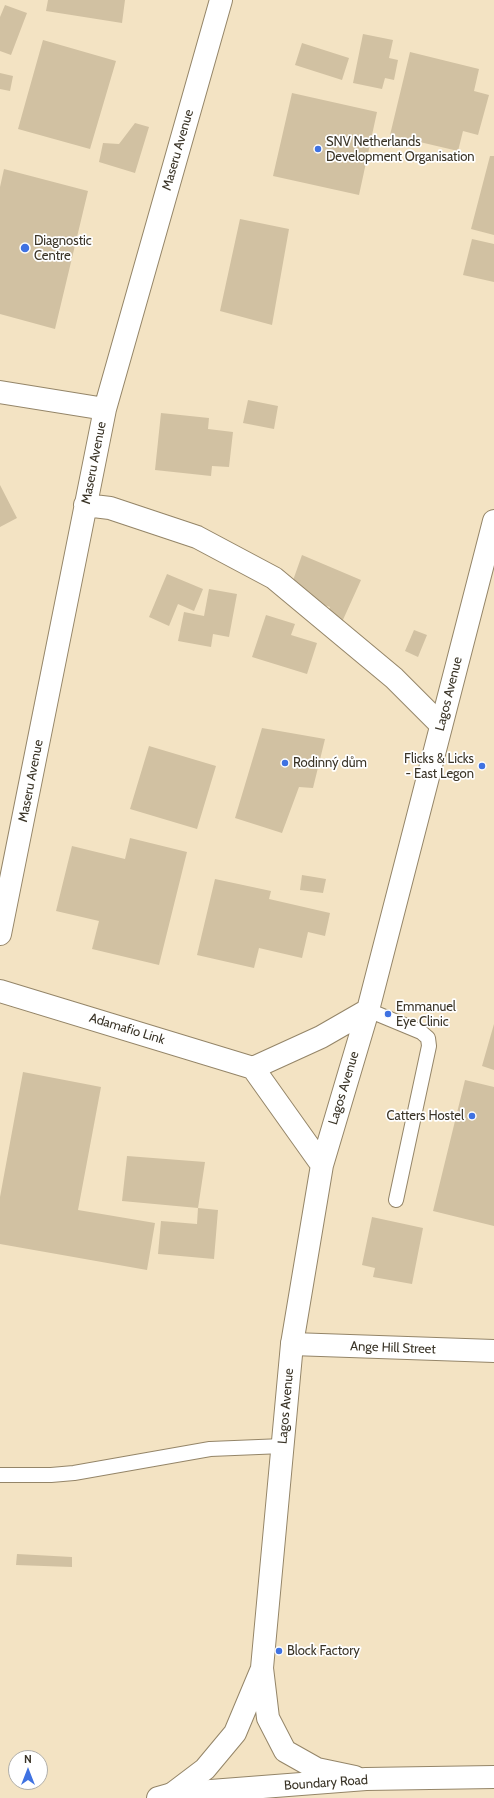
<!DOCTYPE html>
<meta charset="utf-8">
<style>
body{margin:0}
#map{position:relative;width:494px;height:1798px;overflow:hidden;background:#f3e3c3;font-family:Cabin,sans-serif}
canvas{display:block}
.north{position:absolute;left:8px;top:1750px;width:40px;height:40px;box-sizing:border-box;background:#fff;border:1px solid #b0aea9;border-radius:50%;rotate:0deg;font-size:11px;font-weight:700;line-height:16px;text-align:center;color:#3a3427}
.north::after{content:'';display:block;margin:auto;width:14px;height:18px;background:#3f72e2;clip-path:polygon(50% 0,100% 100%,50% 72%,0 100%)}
</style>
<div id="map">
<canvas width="494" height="1798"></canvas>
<div class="north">N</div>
</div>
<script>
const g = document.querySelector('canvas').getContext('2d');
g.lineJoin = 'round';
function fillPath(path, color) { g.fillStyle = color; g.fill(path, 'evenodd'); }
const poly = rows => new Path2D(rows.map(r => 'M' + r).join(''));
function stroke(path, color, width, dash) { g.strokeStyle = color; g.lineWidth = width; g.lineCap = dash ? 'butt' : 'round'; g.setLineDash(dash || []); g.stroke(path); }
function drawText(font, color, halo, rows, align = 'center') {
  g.font = font + ' Cabin,sans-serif'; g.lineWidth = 3.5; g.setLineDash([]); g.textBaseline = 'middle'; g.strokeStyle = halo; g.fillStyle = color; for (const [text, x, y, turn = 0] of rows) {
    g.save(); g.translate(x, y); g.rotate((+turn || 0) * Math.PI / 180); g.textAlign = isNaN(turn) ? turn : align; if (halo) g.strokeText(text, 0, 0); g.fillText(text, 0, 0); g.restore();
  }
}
const building = poly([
 [48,0,125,0,122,23,46,11],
 [5,5,27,13,11,55,0,51,0,17],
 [363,34,393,40,389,58,398,60,394,80,385,78,382,89,353,83],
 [43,40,116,61,90,149,18,129],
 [302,43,349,58,342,80,295,65],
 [410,52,479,69,474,91,489,95,478,135,463,131,458,151,390,135],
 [0,73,13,76,10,91,0,89],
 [292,93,377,112,359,195,273,176],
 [135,123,149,127,135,173,99,162,103,143,119,144],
 [490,156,494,156,494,235,471,229],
 [4,169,88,191,55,329,0,314,0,187],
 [240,219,289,229,272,325,220,311],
 [472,239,494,244,494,282,463,275],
 [248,400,278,406,274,429,243,423],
 [161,413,209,418,208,429,233,432,229,467,212,466,211,476,155,470],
 [0,485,17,518,0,527],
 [302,555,361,580,342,622,327,614,330,607,311,601,291,586],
 [167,574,203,589,194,611,178,604,169,626,149,617],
 [209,589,237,594,229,637,213,634,211,647,178,641,184,612,204,616],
 [266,615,295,624,291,635,317,643,307,674,252,657],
 [414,630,427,635,418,657,405,651],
 [262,728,325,739,313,788,299,787,282,833,235,818],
 [149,746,216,766,197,829,130,809],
 [130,838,187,852,159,965,92,949,99,921,56,911,72,846,125,859],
 [302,875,326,879,323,893,300,890],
 [215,879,271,891,269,899,330,913,325,936,308,932,302,958,259,948,254,968,197,955],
 [494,1024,494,1070,482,1066],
 [23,1072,101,1087,78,1210,155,1223,147,1270,0,1244,0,1197],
 [465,1080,494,1087,494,1226,433,1211],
 [127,1156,205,1162,198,1208,122,1201],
 [198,1208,218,1210,214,1259,158,1254,161,1221,197,1224],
 [372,1217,423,1228,412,1284,373,1277,375,1268,362,1265],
 [17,1554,72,1557,72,1567,16,1565]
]);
const service = poly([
 [368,1010,421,1032,428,1038,429,1046,396,1200],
 [0,1475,51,1475,74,1473,210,1449,283,1446]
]);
const minor = poly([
 [0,392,105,409],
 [85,505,110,508,197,537,274,578,394,678,441,725],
 [0,934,105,409,221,0],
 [292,1344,494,1351]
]);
const tertiary = poly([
 [0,991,253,1068,322,1165],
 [253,1068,321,1037,368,1010],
 [355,1777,317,1769,285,1751,268,1718,262,1668,292,1344,322,1165,368,1010,494,521],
 [172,1794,205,1769,235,1733,261,1671]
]);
const secondary = poly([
 [158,1798,172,1794,366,1779,494,1777]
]);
const markers = [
 [318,149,4,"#3f72e2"],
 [25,248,5,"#3f72e2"],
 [285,763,4,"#3f72e2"],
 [482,766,4,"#3f72e2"],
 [388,1014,4,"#3f72e2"],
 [472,1116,4,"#3f72e2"],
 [279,1651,4,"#3f72e2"]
];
const poiNames = [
 ["SNV Netherlands",326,142],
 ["Development Organisation",326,157],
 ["Diagnostic",34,241],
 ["Centre",34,256],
 ["Flicks & Licks",474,759,"right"],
 ["- East Legon",474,774,"right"],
 ["Rodinný dům",293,763],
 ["Emmanuel",396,1007],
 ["Eye Clinic",396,1022],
 ["Catters Hostel",464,1116,"right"],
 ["Block Factory",287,1651]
];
const streetNames = [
 ["Maseru Avenue",178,150,-74],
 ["Maseru Avenue",94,463,-79],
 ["Lagos Avenue",449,694,-76],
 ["Maseru Avenue",31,781,-79],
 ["Adamafio Link",127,1029,17],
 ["Lagos Avenue",344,1088,-73],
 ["Ange Hill Street",393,1348,2],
 ["Lagos Avenue",286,1406,-85],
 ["Boundary Road",326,1783,-4]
];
fillPath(building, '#d1c1a2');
stroke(service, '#948568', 16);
stroke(minor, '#948568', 24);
stroke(tertiary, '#948568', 24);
stroke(secondary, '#948568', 24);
stroke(service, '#fff', 14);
stroke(minor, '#fff', 22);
stroke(tertiary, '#fff', 22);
stroke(secondary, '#fff', 22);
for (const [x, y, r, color] of markers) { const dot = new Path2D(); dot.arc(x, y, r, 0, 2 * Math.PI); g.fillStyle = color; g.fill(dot); stroke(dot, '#fff', 1.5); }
drawText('13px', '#3a3427', '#fff', poiNames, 'left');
drawText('13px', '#3a3427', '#fff', streetNames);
</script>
